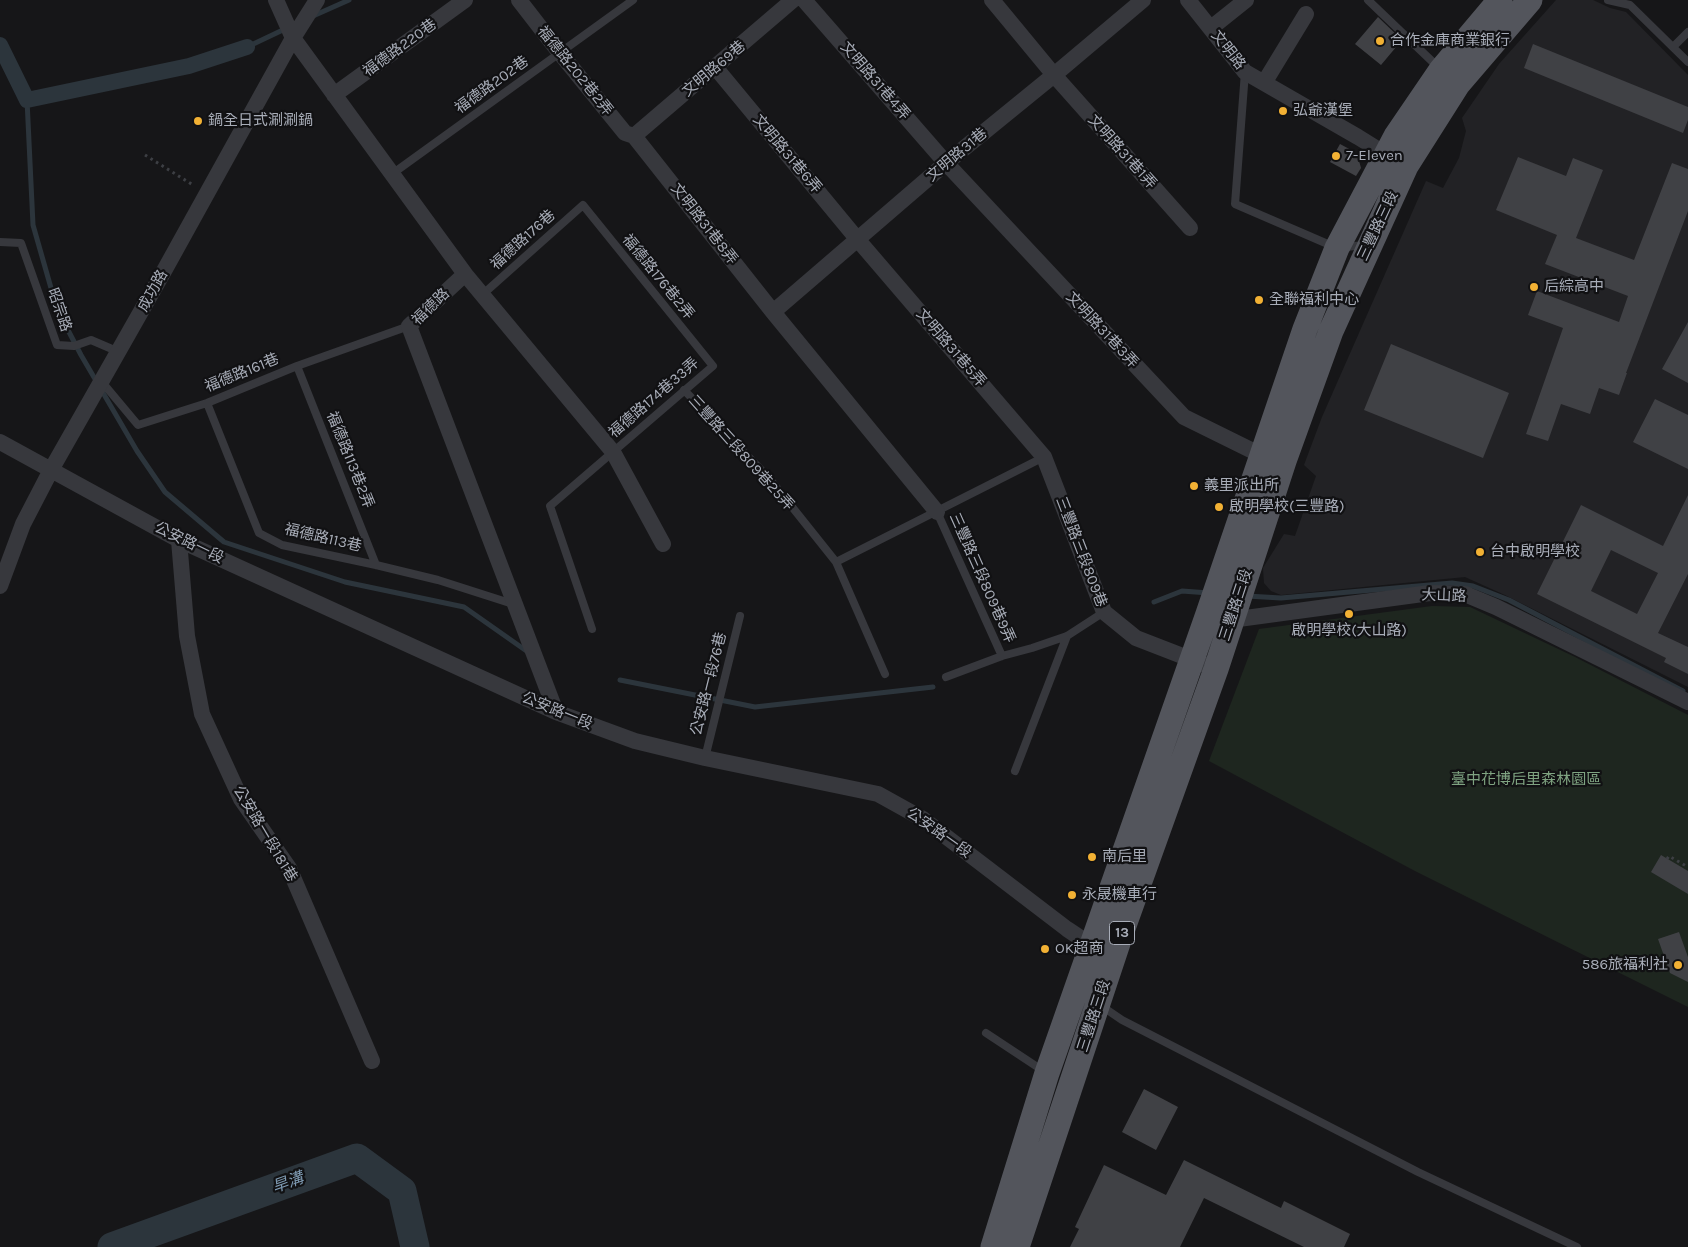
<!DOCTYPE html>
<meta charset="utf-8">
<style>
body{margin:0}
canvas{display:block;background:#161618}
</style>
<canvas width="1688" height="1247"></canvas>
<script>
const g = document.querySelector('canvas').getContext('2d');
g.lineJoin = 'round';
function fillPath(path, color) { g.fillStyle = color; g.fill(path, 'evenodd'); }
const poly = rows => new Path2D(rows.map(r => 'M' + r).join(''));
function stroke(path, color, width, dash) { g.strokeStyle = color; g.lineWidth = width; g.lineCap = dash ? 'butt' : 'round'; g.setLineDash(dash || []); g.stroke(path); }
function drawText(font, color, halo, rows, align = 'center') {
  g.font = font + ' Karla,"Noto Sans TC",sans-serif'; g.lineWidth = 4.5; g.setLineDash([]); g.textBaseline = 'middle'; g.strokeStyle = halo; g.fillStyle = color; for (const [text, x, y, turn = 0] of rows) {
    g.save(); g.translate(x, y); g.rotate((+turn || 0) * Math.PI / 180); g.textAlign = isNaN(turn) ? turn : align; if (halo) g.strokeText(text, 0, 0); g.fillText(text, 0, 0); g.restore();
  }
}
const built = poly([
 [1556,0,1593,0,1610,8,1626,12,1688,75,1688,687,1505,595,1465,577,1281,595,1271,591,1264,583,1263,568,1284,534,1295,536,1316,476,1304,465,1322,417,1426,181,1443,188,1459,158,1466,131,1462,118,1499,64]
]);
const green = poly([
 [1432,606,1470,607,1575,657,1688,715,1688,1007,1415,871,1209,761,1259,629]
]);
const stream = poly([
 [313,16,349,0],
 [247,47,287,28],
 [27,100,33,225,57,309,81,355,137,451,165,492,224,542,345,582,464,607,528,652],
 [1247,596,1281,598,1452,583,1473,586,1509,600,1683,691],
 [1154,602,1182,591,1209,593],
 [620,680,755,707,933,687]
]);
const canal = poly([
 [0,45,27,100,189,66,247,47]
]);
const river = poly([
 [112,1247,357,1158,402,1191,415,1247]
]);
const building = poly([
 [1378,17,1402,40,1381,65,1355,44],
 [1533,44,1688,107,1688,120,1683,133,1524,68],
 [1340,144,1353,151,1358,157,1361,168,1356,176,1330,162],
 [1518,157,1566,176,1573,158,1603,170,1576,238,1634,260,1672,163,1688,169,1688,211,1626,373,1627,373,1619,395,1599,388,1590,414,1561,404,1548,441,1526,434,1563,328,1528,315,1537,291,1619,322,1628,296,1545,264,1557,235,1496,210],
 [1688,322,1688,383,1662,369],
 [1391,344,1509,393,1483,458,1364,410],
 [1655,399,1688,415,1688,469,1633,442],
 [1688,495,1688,574,1658,633,1688,647,1688,674,1664,662,1666,658,1537,594,1581,505,1663,546],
 [1611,550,1658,573,1637,614,1591,591],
 [1661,855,1688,871,1688,894,1651,872],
 [1679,932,1688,957,1688,982,1670,973,1658,939],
 [1144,1089,1178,1107,1156,1150,1122,1132],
 [1184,1160,1281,1208,1284,1201,1350,1234,1344,1247,1304,1247,1204,1198,1180,1247,1070,1247,1079,1229,1075,1227,1104,1165,1166,1195]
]);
const path = poly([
 [145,155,193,185],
 [1667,859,1669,856,1688,867]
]);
const service = poly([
 [1368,0,1438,67],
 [1608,0,1630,5,1688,62],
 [1673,47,1688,32],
 [1245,72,1235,204,1337,248,1364,245],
 [392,174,633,0],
 [0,242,21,243,57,345,74,346,91,340,119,352],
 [482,295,583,205,713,366,550,506,592,629],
 [297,366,376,565],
 [102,382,138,425,207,403,297,366,409,326],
 [684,390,769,478,836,562,885,674],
 [207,403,259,533,282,545,376,565,438,580,513,604],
 [937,512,1002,656],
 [836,562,1044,457],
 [946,677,1002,656,1032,648,1067,636,1104,612],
 [705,758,740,616],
 [1015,771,1067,636],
 [1100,1005,1122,1020,1418,1172,1577,1247],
 [986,1033,1045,1072]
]);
const minor = poly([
 [276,0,293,38,465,274,409,326,556,712],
 [519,0,560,53,625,133,634,136],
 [804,0,946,163,1184,417,1261,455,1270,457],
 [992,0,1054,75,1190,228],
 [1188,0,1245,72,1358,137,1395,160],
 [1211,28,1246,0],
 [715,67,858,240,1044,457,1104,612,1136,638,1216,669],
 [1264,83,1306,14],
 [334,95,465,0],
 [634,136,773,312,937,512],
 [634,136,793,0],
 [465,274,613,452,663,544],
 [773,312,946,163,1054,75,1143,0],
 [0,442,179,540,556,712,635,741,705,758,878,794,923,819,1067,929,1091,945,1100,948],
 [179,540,187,636,202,714,241,799,289,868,372,1061],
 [0,586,23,524,51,470,164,271,293,38,317,0],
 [1225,618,1231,620,1430,593,1465,594,1496,607,1688,702]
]);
const primary = poly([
 [993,1247,1047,1073,1208,614,1305,329,1337,248,1396,136,1441,70,1500,0],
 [1017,1247,1122,931,1216,669,1284,461,1331,331,1406,166,1458,84,1530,0]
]);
const markers = [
 [1380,41,5,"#f2b134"],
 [1283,111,5,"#f2b134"],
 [198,121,5,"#f2b134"],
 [1336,156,5,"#f2b134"],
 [1534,287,5,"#f2b134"],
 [1259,300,5,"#f2b134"],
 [1194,486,5,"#f2b134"],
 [1219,507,5,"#f2b134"],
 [1480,552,5,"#f2b134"],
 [1349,614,5,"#f2b134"],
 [1092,857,5,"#f2b134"],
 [1072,895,5,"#f2b134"],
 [1045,949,5,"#f2b134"],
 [1678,965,5,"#f2b134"]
];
const shields = [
 [1122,933,25]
];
const shieldNames = [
 ["13",1122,933]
];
const poiNames = [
 ["合作金庫商業銀行",1390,41],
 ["弘爺漢堡",1293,111],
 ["鍋全日式涮涮鍋",208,121],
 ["7-Eleven",1346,156],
 ["后綜高中",1544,287],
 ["全聯福利中心",1269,300],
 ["義里派出所",1204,486],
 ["啟明學校(三豐路)",1229,507],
 ["台中啟明學校",1490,552],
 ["啟明學校(大山路)",1349,631,"center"],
 ["南后里",1102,857],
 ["永晟機車行",1082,895],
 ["OK超商",1055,949],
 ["586旅福利社",1668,965,"right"]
];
const streetNames = [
 ["福德路220巷",400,48,-36],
 ["文明路",1228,50,52],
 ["文明路69巷",714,69,-40],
 ["福德路202巷2弄",575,71,51],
 ["文明路31巷4弄",875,81,49],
 ["福德路202巷",492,85,-36],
 ["文明路31巷1弄",1122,152,48],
 ["文明路31巷6弄",787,154,50],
 ["文明路31巷",957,155,-40],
 ["文明路31巷8弄",704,224,52],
 ["三豐路三段",1378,226,-65],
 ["福德路176巷",523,240,-42],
 ["福德路176巷2弄",658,277,51],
 ["成功路",153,291,-61],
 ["福德路",431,307,-44],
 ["昭宗路",59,310,71],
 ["文明路31巷3弄",1102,330,47],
 ["文明路31巷5弄",951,348,49],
 ["福德路161巷",242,373,-22],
 ["福德路174巷33弄",654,398,-41],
 ["三豐路三段809巷25弄",741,453,48],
 ["福德路113巷2弄",350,460,68],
 ["福德路113巷",323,538,13],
 ["公安路一段",189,543,26],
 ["三豐路三段809巷",1081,552,69],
 ["三豐路三段809巷9弄",982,578,66],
 ["大山路",1444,596,2],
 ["三豐路三段",1236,605,-72],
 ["公安路一段76巷",709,684,-76],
 ["公安路一段",557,711,22],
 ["公安路一段",939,833,35],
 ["公安路一段181巷",265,834,59],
 ["三豐路三段",1094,1016,-72]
];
const parkNames = [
 ["臺中花博后里森林園區",1526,780]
];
const waterNames = [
 ["旱溝",288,1183,-20]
];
fillPath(built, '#222225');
fillPath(green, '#1e261f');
stroke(stream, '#2c353c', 5);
stroke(canal, '#2c353c', 16);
stroke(river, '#2c353c', 29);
fillPath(building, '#404145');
stroke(path, '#3d3f44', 3, [2.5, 4]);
stroke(service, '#37383d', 8);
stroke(minor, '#37383d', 16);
stroke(primary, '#53555c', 25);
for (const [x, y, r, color] of markers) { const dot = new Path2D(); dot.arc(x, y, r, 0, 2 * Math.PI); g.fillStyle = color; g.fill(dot); stroke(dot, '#111113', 2); }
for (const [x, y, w] of shields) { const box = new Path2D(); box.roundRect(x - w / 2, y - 11.5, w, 23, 4); g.fillStyle = '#111113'; g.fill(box); stroke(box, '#a8adb8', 1); }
drawText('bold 14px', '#a8adb8', null, shieldNames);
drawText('15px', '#a8adb8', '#111113', poiNames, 'left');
drawText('15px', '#a8adb8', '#111113', streetNames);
drawText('15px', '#7fa381', '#111113', parkNames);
drawText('italic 16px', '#7f9bb3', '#111113', waterNames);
</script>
